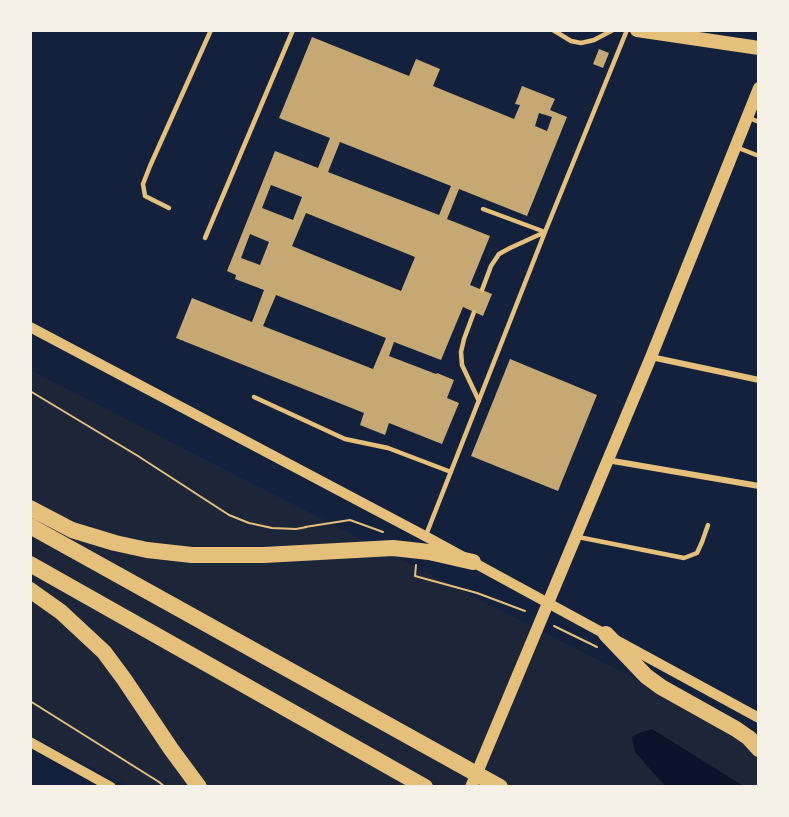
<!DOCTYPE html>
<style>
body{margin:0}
#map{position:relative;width:789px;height:817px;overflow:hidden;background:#14213d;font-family:"PT Serif",serif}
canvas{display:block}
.frame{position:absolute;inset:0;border:32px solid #f6f1e7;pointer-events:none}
</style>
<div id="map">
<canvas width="789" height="817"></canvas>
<div class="frame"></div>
</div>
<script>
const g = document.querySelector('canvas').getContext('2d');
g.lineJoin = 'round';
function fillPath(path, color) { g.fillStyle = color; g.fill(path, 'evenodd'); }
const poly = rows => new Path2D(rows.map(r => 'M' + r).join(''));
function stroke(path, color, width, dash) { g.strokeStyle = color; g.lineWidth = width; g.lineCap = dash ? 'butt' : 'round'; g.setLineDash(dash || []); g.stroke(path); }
const green = poly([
 [30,370,759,742,759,787,129,787,30,736]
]);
const water = poly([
 [652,729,745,787,666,787,635,752,632,737,639,733]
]);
const building = poly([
 [312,37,409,76,416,59,440,69,433,86,514,119,520,105,515,104,522,86,555,99,550,110,567,117,527,216,459,189,447,219,490,236,470,285,492,294,483,316,463,307,441,360,394,342,389,356,436,374,437,373,454,380,447,398,459,403,442,444,389,423,385,435,360,425,364,413,176,338,192,298,252,322,264,290,235,279,236,275,227,271,275,151,318,168,330,138,279,118],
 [539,113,552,117,547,131,535,126],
 [340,142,451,186,439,215,328,172],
 [271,185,302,197,293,220,262,208],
 [306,213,415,257,401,291,292,246],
 [250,234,269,242,260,265,241,258],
 [276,295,386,338,373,369,263,326],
 [599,49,609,53,603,68,593,64],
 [510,359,597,395,558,491,471,456]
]);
const path = poly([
 [30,391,138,456,229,515,249,523,272,528,296,529,307,527],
 [305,527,350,520,383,532],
 [416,565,415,576,477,593,525,611],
 [554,626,597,647],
 [30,701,159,782,165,787]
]);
const service = poly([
 [553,30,571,41,581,43,594,40,613,30],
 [747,117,759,122],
 [736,147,759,156],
 [169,208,145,196,143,184,150,166,211,30],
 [483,209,545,232],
 [205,238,293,30],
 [482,290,491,266,499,254,510,248,545,232],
 [474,312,464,339,461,352,462,365,479,401],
 [254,397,345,439,388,448,451,472],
 [426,535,545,232,627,30],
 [578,537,684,558,697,553,702,542,708,525]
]);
const minor = poly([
 [651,357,759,380],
 [607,460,759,486]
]);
const tertiary = poly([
 [30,327,425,536,759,718],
 [30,742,111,787]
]);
const secondary = poly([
 [471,787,651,357,759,88]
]);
const primary = poly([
 [637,30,759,48]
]);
const motorway = poly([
 [30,508,72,530,115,543,147,550,192,555,264,555,393,548,429,552,473,562],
 [30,526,500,787],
 [30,564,425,787],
 [30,590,61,612,104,652,124,679,171,749,199,787],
 [606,634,646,676,661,687,736,729,749,738,759,749]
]);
fillPath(green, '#1d2539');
fillPath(water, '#0b132b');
fillPath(building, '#c6a872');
stroke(path, '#e5c07b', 2);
stroke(service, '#e5c07b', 4.5);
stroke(minor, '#e5c07b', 6);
stroke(tertiary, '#e5c07b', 10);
stroke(secondary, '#e5c07b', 12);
stroke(primary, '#e5c07b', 14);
stroke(motorway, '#e5c07b', 16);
</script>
